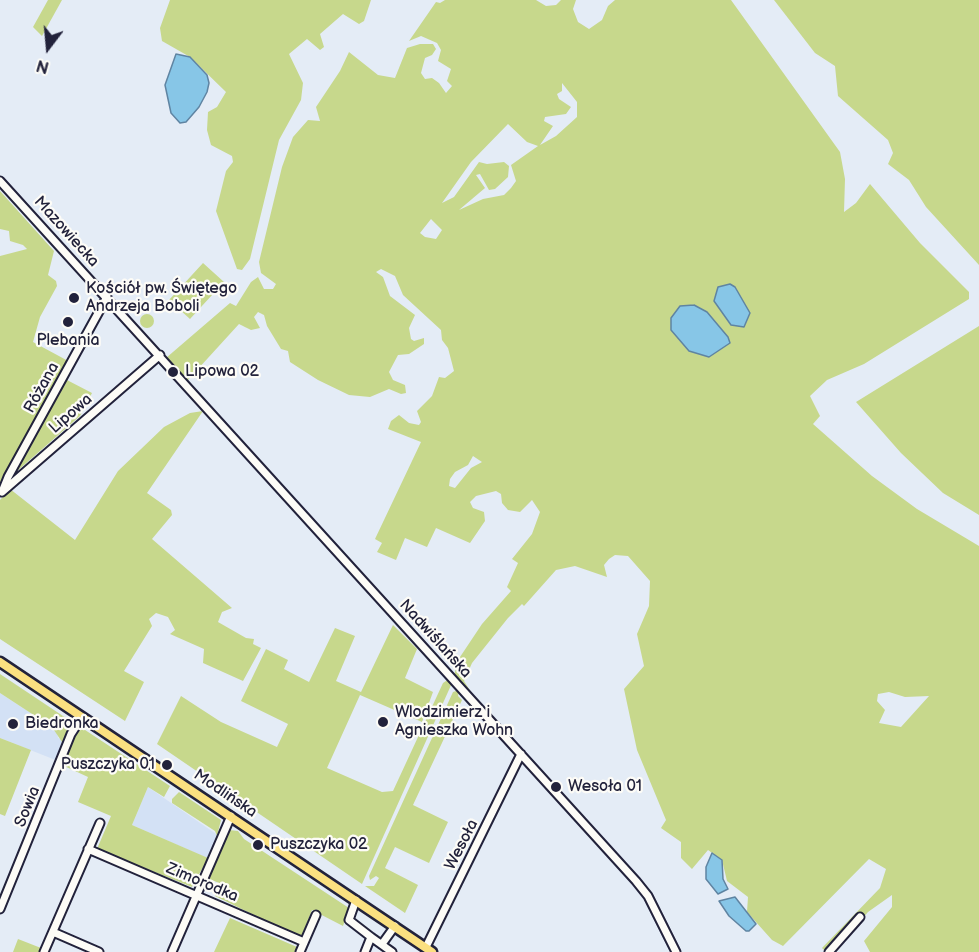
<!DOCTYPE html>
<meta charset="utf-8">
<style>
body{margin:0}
#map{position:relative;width:979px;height:952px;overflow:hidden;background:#e4ecf6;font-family:"Balsamiq Sans",sans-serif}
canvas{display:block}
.north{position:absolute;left:18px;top:18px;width:60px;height:60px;-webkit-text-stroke:4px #fdfcf7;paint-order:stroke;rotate:196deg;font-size:16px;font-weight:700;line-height:24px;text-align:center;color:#22223b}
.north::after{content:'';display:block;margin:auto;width:21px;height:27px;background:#22223b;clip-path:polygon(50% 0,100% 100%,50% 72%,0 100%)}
</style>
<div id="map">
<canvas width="979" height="952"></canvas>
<div class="north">N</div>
</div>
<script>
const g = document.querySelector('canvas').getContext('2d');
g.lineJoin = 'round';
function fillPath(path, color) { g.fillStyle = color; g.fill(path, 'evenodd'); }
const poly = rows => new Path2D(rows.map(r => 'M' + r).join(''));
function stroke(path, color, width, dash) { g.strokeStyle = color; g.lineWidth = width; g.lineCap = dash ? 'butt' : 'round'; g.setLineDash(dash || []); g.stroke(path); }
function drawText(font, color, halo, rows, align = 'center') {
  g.font = font + ' "Balsamiq Sans",sans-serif'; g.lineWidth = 4.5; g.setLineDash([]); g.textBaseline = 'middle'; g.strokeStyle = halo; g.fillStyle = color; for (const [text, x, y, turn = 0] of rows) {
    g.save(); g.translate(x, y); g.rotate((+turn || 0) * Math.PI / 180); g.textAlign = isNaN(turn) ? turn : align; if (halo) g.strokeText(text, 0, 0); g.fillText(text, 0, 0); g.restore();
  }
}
const built = poly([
 [0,693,52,727,57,732,58,738,67,741,58,761,0,738],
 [148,787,219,836,209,859,132,825]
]);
const green = poly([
 [48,0,62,0,42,36,33,27],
 [170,0,371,0,364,21,359,24,343,14,320,34,324,47,320,50,307,39,289,54,303,83,301,100,279,140,250,259,242,270,237,269,216,211,226,171,233,162,232,156,211,145,207,130,208,112,217,107,226,92,190,57,162,41,160,28],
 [445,0,536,0,546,6,556,5,561,0,576,0,573,9,578,22,589,29,602,20,608,6,615,0,731,0,840,152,845,179,844,212,856,203,870,184,920,243,969,292,969,299,864,364,827,380,810,396,820,416,813,424,872,476,917,509,979,546,979,952,870,952,864,941,892,907,892,895,868,912,834,952,826,952,822,948,880,888,886,869,869,859,783,946,772,940,747,912,748,897,727,881,722,860,708,850,692,869,681,858,681,842,661,828,666,820,637,750,624,689,644,666,637,634,649,606,650,581,628,556,615,555,609,559,604,565,607,577,575,566,556,570,524,606,522,604,508,618,472,663,464,681,476,700,454,676,456,668,454,666,482,624,511,591,507,587,518,563,512,559,532,534,540,512,532,500,520,512,508,510,502,503,501,494,496,491,476,496,470,502,473,508,484,512,485,521,470,543,436,528,427,547,405,538,396,560,377,552,382,543,375,539,421,442,388,429,391,421,399,415,409,423,419,425,421,422,417,411,432,396,439,377,445,378,454,371,448,348,442,340,441,330,403,295,395,276,381,269,376,272,383,277,390,296,415,315,409,328,411,339,414,341,424,338,424,344,409,354,398,355,389,372,393,380,405,385,406,393,401,394,389,389,370,397,349,395,318,380,290,362,288,351,281,349,267,326,264,315,258,312,254,317,260,328,251,330,239,324,187,381,166,358,230,303,236,306,251,282,258,277,264,289,273,289,276,284,261,273,259,262,282,167,293,137,308,120,320,121,316,107,340,71,349,52,378,75,395,78,407,48,420,44,433,44,436,49,432,55,425,58,421,73,425,79,432,78,439,83,446,93,452,86,447,81,451,69,438,61,441,50,437,43,421,36,409,41,436,2,440,3],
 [562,83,577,102,577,117,556,136,540,145,553,126,544,121,545,117,566,114,571,107,559,99,557,94,562,91],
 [508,124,527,142,538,146,511,165,516,181,511,188,504,195,483,199,459,210,485,188,476,175,480,174,489,190,495,189,508,177,509,166,504,162,487,164,479,162,454,197,442,203,471,162],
 [431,219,442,230,436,239,425,237,420,233],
 [473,456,482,462,471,468,455,488,449,486,450,479,455,472,468,465],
 [889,692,905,697,929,696,901,727,879,723,885,710,877,701,878,694],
 [774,0,979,0,979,265,926,207,909,180,888,164,893,153,888,140,838,96,835,66,815,53],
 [0,191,54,251,48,275,56,281,57,286,40,317,33,342,70,362,65,379,92,393,80,416,0,486,0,256,27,249,23,245,10,241,9,231,0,229],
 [203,263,224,282,190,319,169,300],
 '140 321a7 7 0 1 1 14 0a7 7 0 1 1-14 0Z',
 [979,326,979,515,943,493,901,453,856,402],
 [203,411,147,493,171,510,172,515,152,539,232,608,222,612,218,622,246,638,254,639,253,644,261,648,243,681,203,663,204,649,170,634,175,630,168,617,156,613,149,619,152,626,124,671,144,682,125,721,0,639,0,500,10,489,75,540,118,471,164,427,190,413],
 [393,625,417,649,405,678,433,692,422,722,360,695,327,768,382,792,393,791,443,683,449,679,452,683,362,884,157,744,181,696,221,722,277,747,288,724,241,701,266,649,288,660,284,669,309,682,335,628,355,636,336,681,361,692],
 [0,674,75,724,67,741,62,742,52,727,0,693],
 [459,690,458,696,462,700,413,805,448,822,429,863,395,847,385,868,418,885,405,913,365,886,374,886,379,878,376,876,370,880,369,876,453,692],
 [79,726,170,786,164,797,148,787,132,825,208,858,192,887,97,849,111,816,78,802,88,777,62,765],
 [0,738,31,750,5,816,0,814],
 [179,792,221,820,217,836,215,831,172,803,172,799],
 [229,830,238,831,244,839,349,908,343,926,312,910,301,938,215,896,219,883,207,878],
 [230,918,297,947,295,952,214,952],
 [18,939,41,948,45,945,42,952,13,952]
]);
const water = poly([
 [176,54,190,57,207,75,209,83,207,92,199,107,186,122,180,123,171,113,165,85,176,54],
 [730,284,735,287,750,313,744,327,731,325,714,301,718,287,730,284],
 [694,305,707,312,728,337,730,343,709,357,689,351,671,330,671,318,680,306,694,305],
 [712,853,722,860,723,879,728,889,718,894,706,879,706,867,712,853],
 [735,897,756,924,749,931,746,931,729,916,719,901,735,897]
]);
const minor = poly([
 [0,181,636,881,648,896,676,952],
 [2,492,8,477,107,297],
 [2,492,160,355],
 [88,849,304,942],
 [356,900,349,920,371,937,365,952],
 [0,909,71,734,82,717],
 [53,932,99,952],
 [371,937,392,952],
 [382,944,395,926],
 [426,947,521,754],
 [44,952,100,823],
 [172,952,231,816],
 [300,952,316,915],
 [829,952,860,917]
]);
const major = poly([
 [0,662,432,952]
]);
const markers = [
 [74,298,6,"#22223b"],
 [68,322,6,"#22223b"],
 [173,372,6,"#22223b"],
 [383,722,6,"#22223b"],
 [13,724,6,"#22223b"],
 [167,765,6,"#22223b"],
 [556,787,6,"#22223b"],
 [258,845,6,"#22223b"]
];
const streetNames = [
 ["Mazowiecka",66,232,48],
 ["Różana",42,388,-61],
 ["Lipowa",71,414,-41],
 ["Nadwiślańska",435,639,48],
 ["Modlińska",225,794,34],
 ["Sowia",28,807,-68],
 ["Wesoła",462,845,-63],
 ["Zimorodka",202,883,23]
];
const poiNames = [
 ["Kościół pw. Świętego",86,289],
 ["Andrzeja Boboli",86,307],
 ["Plebania",68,341,"center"],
 ["Lipowa 02",185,372],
 ["Wlodzimierz i",395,713],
 ["Agnieszka Wohn",395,731],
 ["Biedronka",25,724],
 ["Puszczyka 01",155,765,"right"],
 ["Wesoła 01",568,787],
 ["Puszczyka 02",270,845]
];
fillPath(built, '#d3e1f5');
fillPath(green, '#c7d88c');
fillPath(water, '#87c6e7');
stroke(water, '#5f84a2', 1.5);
stroke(minor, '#22223b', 11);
stroke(major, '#22223b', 13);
stroke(minor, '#fdfcf7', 7);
stroke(major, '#fbe080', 8);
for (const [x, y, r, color] of markers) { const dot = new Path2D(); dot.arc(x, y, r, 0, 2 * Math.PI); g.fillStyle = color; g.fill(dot); stroke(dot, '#fdfcf7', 2); }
drawText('16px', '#22223b', '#fdfcf7', streetNames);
drawText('16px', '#22223b', '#fdfcf7', poiNames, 'left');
</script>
